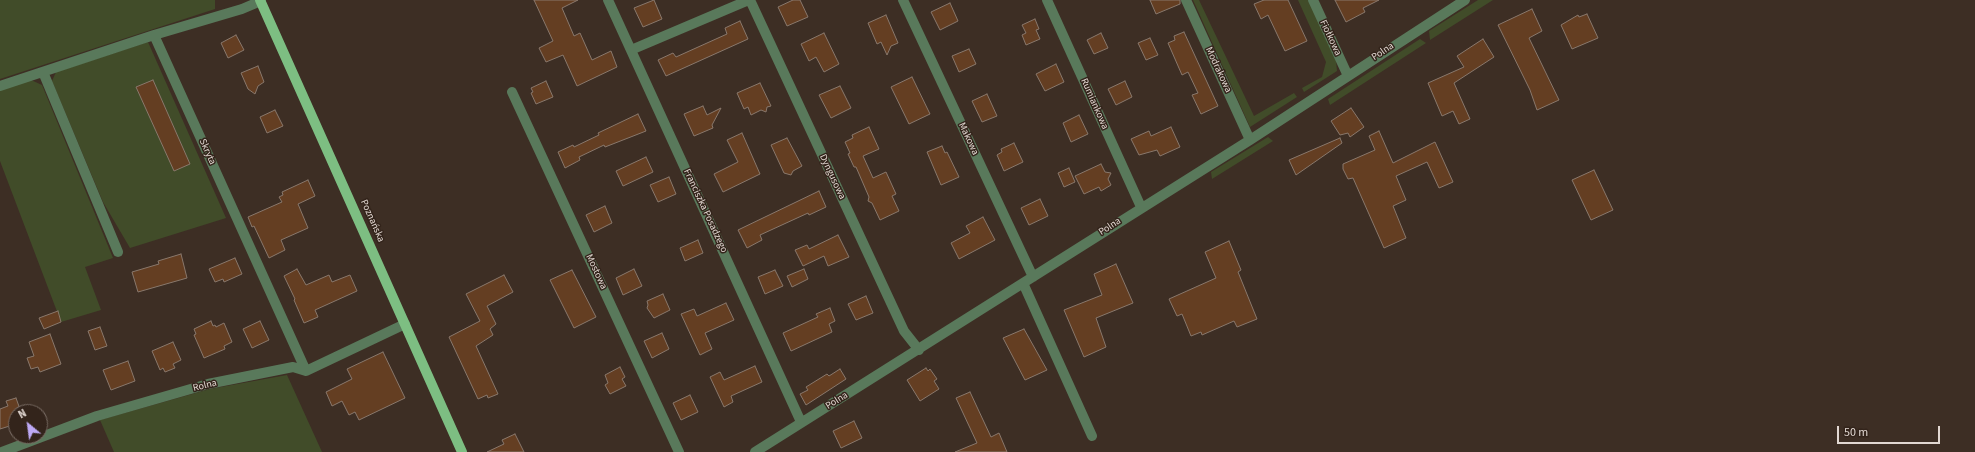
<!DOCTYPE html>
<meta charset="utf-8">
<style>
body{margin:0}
#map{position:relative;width:1975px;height:452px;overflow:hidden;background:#3d2e24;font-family:"Source Sans 3",sans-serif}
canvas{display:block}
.north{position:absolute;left:8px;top:404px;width:40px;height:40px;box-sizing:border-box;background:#33241b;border:1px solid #796c64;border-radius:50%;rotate:331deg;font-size:11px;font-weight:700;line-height:16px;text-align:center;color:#e2d8d2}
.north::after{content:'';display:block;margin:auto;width:14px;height:18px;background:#bea9f5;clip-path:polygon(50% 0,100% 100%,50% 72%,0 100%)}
.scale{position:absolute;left:1837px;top:426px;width:103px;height:18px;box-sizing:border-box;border:2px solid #e2d8d2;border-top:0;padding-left:5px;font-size:12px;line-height:14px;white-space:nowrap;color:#e2d8d2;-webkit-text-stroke:3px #33241b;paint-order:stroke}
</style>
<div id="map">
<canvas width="1975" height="452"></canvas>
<div class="north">N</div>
<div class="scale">50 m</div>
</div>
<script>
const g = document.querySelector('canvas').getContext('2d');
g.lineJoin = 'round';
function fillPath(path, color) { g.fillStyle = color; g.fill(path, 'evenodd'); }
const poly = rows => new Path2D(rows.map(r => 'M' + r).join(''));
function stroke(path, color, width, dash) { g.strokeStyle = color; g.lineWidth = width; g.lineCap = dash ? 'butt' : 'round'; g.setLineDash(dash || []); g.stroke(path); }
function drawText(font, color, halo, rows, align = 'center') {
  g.font = font + ' "Source Sans 3",sans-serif'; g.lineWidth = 3; g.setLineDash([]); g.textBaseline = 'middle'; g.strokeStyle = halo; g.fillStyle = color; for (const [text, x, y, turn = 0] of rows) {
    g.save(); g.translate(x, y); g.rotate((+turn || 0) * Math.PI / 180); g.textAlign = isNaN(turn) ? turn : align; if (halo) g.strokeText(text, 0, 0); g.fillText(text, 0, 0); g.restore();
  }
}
const green = poly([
 [0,0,215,0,215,9,0,79],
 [1193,0,1199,0,1254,116,1294,93,1297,97,1250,127],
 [1298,0,1309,0,1336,61,1337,71,1304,92,1302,88,1322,77,1326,62],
 [1478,0,1493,0,1430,40,1429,31],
 [1420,39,1426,43,1330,105,1328,99],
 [148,42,226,218,130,248,103,202,52,81,56,72],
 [31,80,42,85,113,258,85,267,101,310,61,322,0,161,0,90],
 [1268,137,1273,141,1212,179,1211,172],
 [287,375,322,452,114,452,100,420,210,389]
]);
const building = poly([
 [534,0,578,0,562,8,574,36,580,33,592,60,611,51,617,67,577,86,563,55,546,62,539,48,553,41,534,0],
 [654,0,662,19,643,27,634,8,654,0],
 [793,0,800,0,808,17,787,26,778,7,793,0],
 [1150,0,1180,0,1180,4,1156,14,1150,0],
 [1264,0,1288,0,1307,41,1285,51,1268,15,1261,19,1254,4,1264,0],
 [1335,0,1379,0,1363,8,1365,12,1346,22,1335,0],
 [950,3,958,21,940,30,931,12,950,3],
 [1532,9,1542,31,1529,38,1559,100,1537,110,1530,90,1498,25,1532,9],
 [1587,14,1598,38,1572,49,1561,25,1578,15,1579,17,1587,14],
 [886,15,898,43,891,46,887,55,881,42,877,44,868,23,886,15],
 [1035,19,1039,29,1036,30,1040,39,1026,45,1022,35,1026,33,1022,25,1035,19],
 [740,21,748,39,666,76,658,60,673,53,676,57,727,34,725,28,740,21],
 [1184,32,1218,106,1201,114,1192,95,1198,93,1188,72,1182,75,1168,43,1175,40,1174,36,1184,32],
 [824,33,839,64,824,72,816,57,809,61,801,44,824,33],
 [1101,33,1108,48,1094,54,1087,40,1101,33],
 [236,35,244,50,228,58,221,43,236,35],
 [1150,38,1158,55,1146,60,1138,43,1150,38],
 [1483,39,1494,57,1454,83,1470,119,1459,124,1453,111,1442,116,1428,83,1464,67,1457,56,1483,39],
 [969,49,976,64,959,72,952,56,969,49],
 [1056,64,1064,82,1045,91,1036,74,1056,64],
 [258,66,264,82,258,86,255,94,248,89,241,73,258,66],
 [912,77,930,114,909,124,891,87,912,77],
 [153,80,190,164,174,171,136,87,153,80],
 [546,81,553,97,536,104,531,93,533,92,531,88,546,81],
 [1125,81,1132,97,1116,105,1108,89,1125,81],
 [760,83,771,106,767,107,766,112,761,110,751,115,748,107,744,109,737,93,760,83],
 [840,86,851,108,831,118,819,95,840,86],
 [987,94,997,116,982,122,972,101,987,94],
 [703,106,707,115,721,108,712,125,713,128,694,136,684,114,703,106],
 [1351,108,1364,127,1350,137,1348,133,1340,135,1331,121,1351,108],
 [275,110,283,126,267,133,260,117,275,110],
 [638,114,646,131,605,147,604,145,579,157,580,160,565,168,558,152,573,145,574,147,599,135,598,133,638,114],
 [1079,115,1088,134,1071,142,1063,123,1079,115],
 [869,127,879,149,863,156,873,178,886,172,896,194,892,196,899,211,880,220,872,203,868,201,869,197,856,167,854,167,848,154,850,153,845,142,853,138,852,135,869,127],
 [1171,127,1180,147,1160,156,1157,150,1139,155,1131,139,1149,131,1151,136,1171,127],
 [1379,131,1393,163,1435,142,1453,182,1439,188,1427,162,1396,176,1406,200,1393,206,1406,238,1384,248,1353,178,1348,179,1343,169,1343,164,1375,150,1369,136,1379,131],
 [742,133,760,174,723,192,714,174,738,162,727,140,742,133],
 [787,138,802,166,793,171,791,175,784,173,771,145,787,138],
 [1340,138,1342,143,1296,175,1289,160,1340,138],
 [1014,143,1023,162,1004,171,997,155,1002,152,1001,149,1014,143],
 [942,146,945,153,947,152,959,177,941,185,927,152,942,146],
 [646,157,653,172,623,186,616,171,646,157],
 [1101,164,1105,172,1111,173,1108,179,1111,185,1101,191,1099,187,1084,194,1075,176,1101,164],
 [1069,168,1075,182,1064,187,1058,173,1069,168],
 [1594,170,1613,210,1591,220,1572,180,1594,170],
 [669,177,676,194,658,202,650,185,669,177],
 [308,180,315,196,298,204,308,228,281,240,285,250,269,258,254,226,252,227,248,217,282,202,279,197,283,195,282,192,308,180],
 [819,191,826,207,809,215,808,213,760,235,762,240,747,248,738,230,819,191],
 [1040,199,1048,216,1029,225,1021,208,1040,199],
 [605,206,612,223,594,232,586,215,605,206],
 [983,217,995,240,959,259,951,243,970,233,966,226,983,217],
 [838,235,849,257,828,266,824,256,803,266,795,250,807,245,809,249,838,235],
 [698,240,703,253,685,261,680,248,698,240],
 [1229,241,1241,270,1238,272,1257,319,1237,327,1234,321,1202,335,1201,332,1191,336,1182,314,1177,316,1169,299,1216,278,1205,252,1229,241],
 [181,254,187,278,138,292,132,272,159,264,158,261,181,254],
 [235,258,242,274,224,282,223,279,215,282,209,269,235,258],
 [1116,264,1133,303,1096,318,1106,347,1084,357,1064,310,1102,295,1094,274,1116,264],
 [297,269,306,285,329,275,332,282,350,275,357,291,315,310,318,317,304,323,294,300,295,299,284,276,297,269],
 [634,269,642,286,623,295,616,278,634,269],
 [804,269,808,279,792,287,787,276,804,269],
 [572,270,596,317,574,328,550,280,572,270],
 [775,270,783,286,765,294,758,277,775,270],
 [504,275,513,292,487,306,496,324,490,329,493,335,476,346,498,394,488,398,487,395,478,399,449,337,480,321,466,294,504,275],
 [663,294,670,310,654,318,647,308,648,305,647,301,663,294],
 [866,296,873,313,856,320,848,304,866,296],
 [726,303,734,320,705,333,712,349,700,355,681,314,694,309,697,316,726,303],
 [830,308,835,321,829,324,832,332,791,351,783,333,818,317,816,314,830,308],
 [58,311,61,322,44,329,39,318,58,311],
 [211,321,213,326,215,325,216,327,224,323,232,342,224,346,225,349,204,358,194,335,196,334,194,329,211,321],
 [260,321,269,340,252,348,243,329,260,321],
 [100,327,107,346,95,350,88,331,100,327],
 [1024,329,1047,370,1025,380,1003,338,1024,329],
 [662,333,669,349,652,358,644,341,662,333],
 [50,334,61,364,40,372,38,367,31,369,27,358,34,356,29,342,50,334],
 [173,342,181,360,173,364,175,368,165,372,163,368,160,370,152,351,173,342],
 [383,352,405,398,359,420,355,412,349,415,342,401,332,406,326,392,352,379,347,369,383,352],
 [128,361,135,381,111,390,103,370,128,361],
 [755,366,762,382,731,396,733,402,724,407,710,377,720,372,724,380,755,366],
 [620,367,625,377,622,379,626,386,610,394,605,385,608,383,605,375,620,367],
 [926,368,928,371,930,369,937,379,934,381,939,389,920,401,907,380,926,368],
 [840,369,846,379,806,405,800,394,808,390,806,387,827,374,829,376,840,369],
 [970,392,991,437,999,433,1007,452,955,452,977,443,956,398,970,392],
 [690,395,698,412,681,420,673,403,690,395],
 [16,398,21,412,16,412,16,424,0,429,0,409,8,406,6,401,16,398],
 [854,421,862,438,841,448,833,431,854,421],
 [515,434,524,452,487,452,504,444,502,440,515,434]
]);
const minor = poly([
 [608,0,801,422],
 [750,0,904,331,919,350],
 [903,0,1033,277],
 [1047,0,1141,207],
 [1186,0,1250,140],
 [1313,0,1348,76],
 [261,1,242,9,154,35,306,371],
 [631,50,749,0],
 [43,72,118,252],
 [0,86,154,35],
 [512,92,679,452],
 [1023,283,1092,436],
 [2,452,97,416,208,384,293,367,306,371,405,324],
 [755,452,1250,140,1465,0]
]);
const major = poly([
 [260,0,462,452]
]);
const streetNames = [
 ["Fiołkowa",1330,38,65],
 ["Polna",1383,52,-34],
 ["Modrakowa",1218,70,65],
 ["Rumiankowa",1094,104,66],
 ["Makowa",968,139,65],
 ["Skryta",207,152,66],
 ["Dyngusowa",832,177,65],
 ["Franciszka Posadzego",705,211,65],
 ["Poznańska",372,221,66],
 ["Polna",1110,227,-33],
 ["Mostowa",596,272,65],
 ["Rolna",205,386,-14],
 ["Polna",837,401,-32]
];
fillPath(green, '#414c29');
fillPath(building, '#643e22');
stroke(building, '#89786c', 1);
stroke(minor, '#59795b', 10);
stroke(major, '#7dbe82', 10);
drawText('10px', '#e2d8d2', '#33241b', streetNames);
</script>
